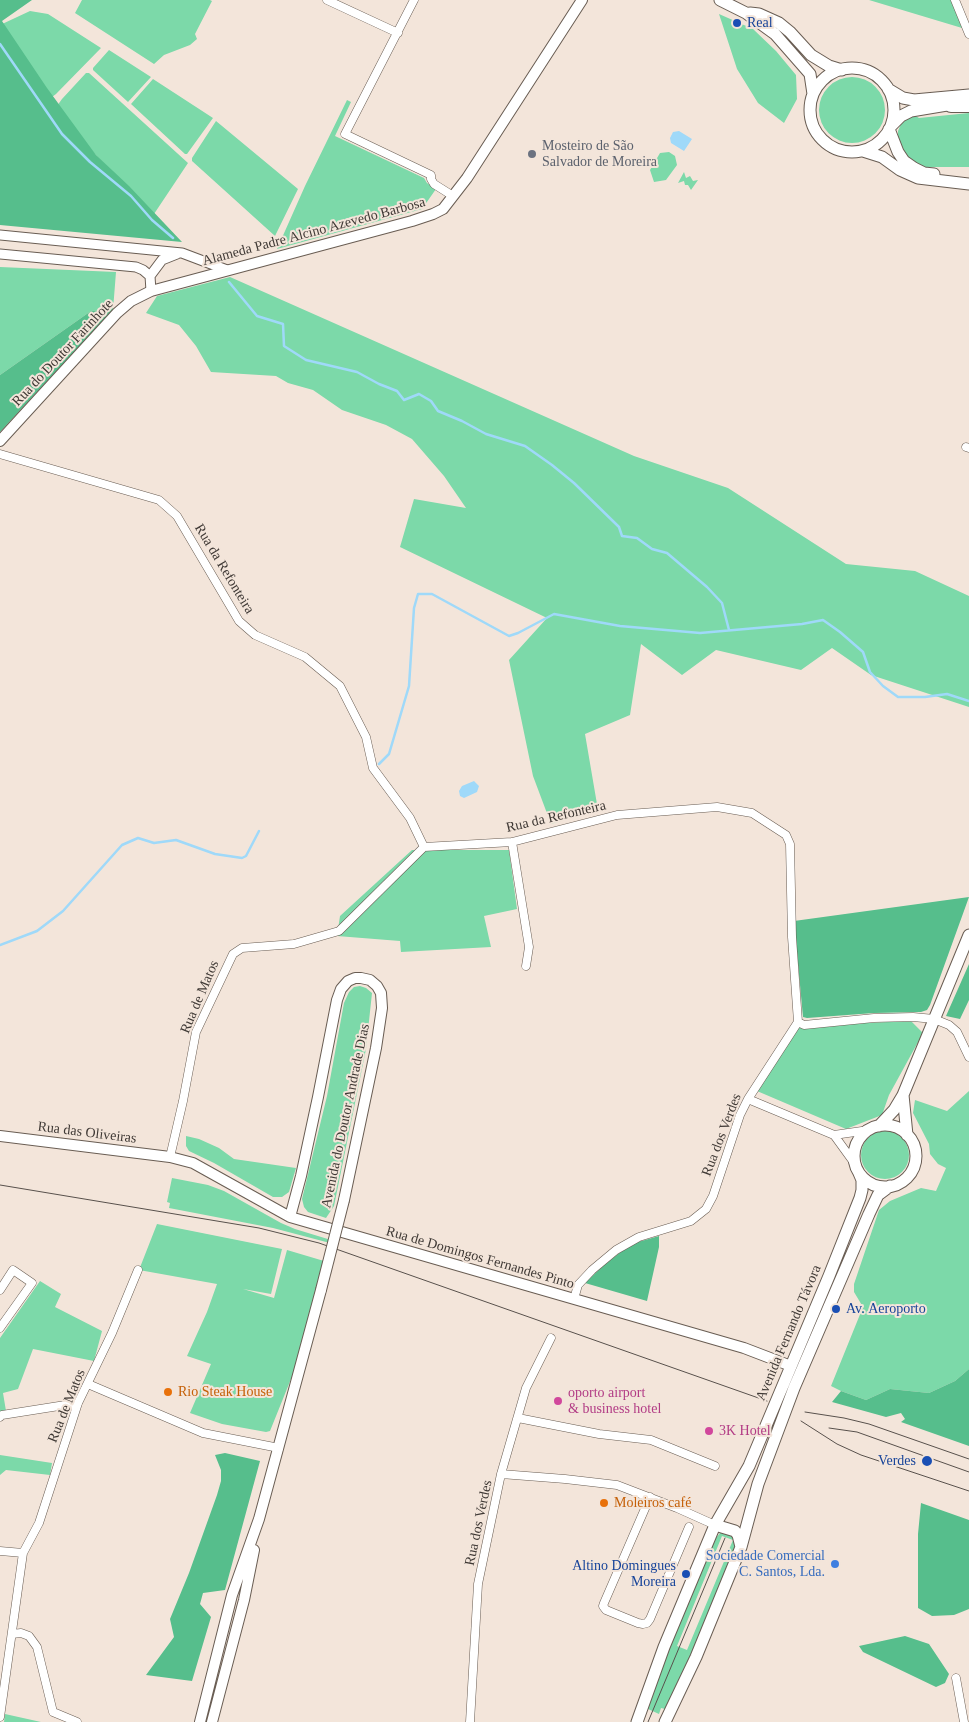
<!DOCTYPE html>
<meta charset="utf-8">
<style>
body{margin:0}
canvas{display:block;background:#f3e5da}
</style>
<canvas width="969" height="1722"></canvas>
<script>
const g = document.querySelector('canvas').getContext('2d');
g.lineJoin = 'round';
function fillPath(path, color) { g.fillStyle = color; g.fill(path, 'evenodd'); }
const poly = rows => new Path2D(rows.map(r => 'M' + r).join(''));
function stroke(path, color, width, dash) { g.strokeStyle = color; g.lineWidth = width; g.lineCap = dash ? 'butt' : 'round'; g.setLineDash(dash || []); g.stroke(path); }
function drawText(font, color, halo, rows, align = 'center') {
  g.font = font + ' Georgia,serif'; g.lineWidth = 4; g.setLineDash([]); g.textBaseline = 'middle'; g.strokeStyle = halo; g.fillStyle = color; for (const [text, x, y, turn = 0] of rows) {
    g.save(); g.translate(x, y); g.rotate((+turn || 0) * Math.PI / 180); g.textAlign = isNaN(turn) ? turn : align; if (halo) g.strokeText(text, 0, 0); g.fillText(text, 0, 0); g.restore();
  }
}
const green = poly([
 [82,0,210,0,212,1,195,34,197,39,190,45,164,55,154,64,75,13],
 [869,0,951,0,962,28],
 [30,11,48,14,101,48,56,94,44,103,0,25],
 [719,14,753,29,776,51,796,75,797,99,784,123,758,103,737,69],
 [109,50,151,77,128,102,93,70,93,68],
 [86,73,89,73,188,163,154,214,120,181,54,110,62,99],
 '819 110a33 33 0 1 1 66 0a33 33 0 1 1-66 0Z',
 [153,79,213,118,187,154,185,154,131,104],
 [347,100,351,102,335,136,424,178,427,183,436,189,422,209,277,249,305,186],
 [969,113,969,167,922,167,908,157,902,150,898,140,898,131,901,124,907,118,914,115,919,118],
 [216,121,298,189,275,236,192,161,192,158],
 [669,152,675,156,677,165,666,180,654,182,650,170,660,153],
 [684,172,686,178,690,176,693,181,698,180,691,190,688,185,685,185,684,181,678,183],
 [0,267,116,272,113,310,91,311,0,375],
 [230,277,634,456,728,488,846,564,915,571,969,596,969,707,871,675,832,648,801,670,716,650,682,675,641,644,630,715,585,734,598,810,551,824,533,776,509,660,547,618,400,547,414,499,466,508,444,476,412,439,386,425,342,410,313,390,288,383,276,376,211,372,196,346,179,325,146,313,157,296],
 [412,850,509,850,517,909,484,916,491,947,401,952,400,941,337,936,340,916],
 [360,986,366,988,372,993,366,1049,334,1206,326,1218,308,1212,304,1207,302,1199,327,1096,344,1003,349,992,354,987],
 [911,1021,923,1033,889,1095,882,1115,846,1129,757,1091,796,1026],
 [969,1091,969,1369,955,1381,929,1393,890,1389,866,1400,841,1391,831,1386,863,1307,854,1292,854,1284,879,1210,890,1201,921,1188,936,1191,946,1168,938,1164,930,1154,929,1144,913,1113,915,1100,947,1111],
 '861 1155a24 24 0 1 1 48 0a24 24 0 1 1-48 0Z',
 [186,1136,199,1139,219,1148,234,1159,296,1168,289,1192,282,1197,273,1197,214,1163,189,1151,186,1146],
 [172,1178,208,1185,224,1191,281,1223,295,1229,331,1240,330,1243,273,1228,169,1208,170,1203,167,1202],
 [157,1224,282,1249,271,1294,243,1289,274,1298,287,1250,324,1261,295,1369,270,1431,266,1432,222,1424,190,1413,211,1364,187,1356,207,1312,217,1284,139,1270],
 [40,1281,61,1294,55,1307,102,1331,94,1361,33,1349,18,1389,3,1393,6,1411,0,1415,0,1338],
 [0,1455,52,1463,50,1475,6,1470,0,1475],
 [721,1532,732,1534,737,1543,692,1653,665,1709,661,1708,659,1714,648,1709,668,1650,714,1540],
 [722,1536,733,1540,687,1650,677,1646],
 [5,1714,41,1722,4,1722]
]);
const forest = poly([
 [0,0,32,0,2,21,47,88,96,155,129,186,182,242,0,225],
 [113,310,0,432,0,375,91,311],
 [969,897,930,1005,927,1010,921,1012,874,1013,807,1018,803,1017,794,921],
 [969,964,969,1000,960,1019,946,1016],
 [659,1236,659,1247,647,1301,585,1283,604,1265,631,1244],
 [969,1369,969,1446,901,1422,905,1419,901,1413,886,1417,832,1402,841,1391,866,1400,890,1389,929,1393,955,1381],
 [225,1453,260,1461,225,1590,203,1593,200,1604,211,1617,192,1681,146,1675,174,1637,170,1619,189,1573,217,1495,221,1481,221,1470,215,1455],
 [921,1503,969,1520,969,1609,954,1615,932,1616,918,1608,918,1534],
 [905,1636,929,1644,949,1674,945,1683,936,1687,863,1652,859,1646]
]);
const water = poly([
 [679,131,692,139,684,151,671,143,670,138,673,132],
 [474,781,479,786,477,792,464,798,460,796,459,791,462,786]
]);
const stream = poly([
 [0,44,62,134,90,162,131,196,152,220,173,238],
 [229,282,257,316,283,324,284,346,306,360,357,372,379,384,397,391,404,400,419,394,431,401,438,411,462,421,486,434,525,446,552,465,574,483,619,527,622,536,637,538,652,549,667,553,707,587,722,603,729,630],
 [379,764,389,754,409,686,414,608,418,594,432,594,509,636,518,633,554,614,620,626,700,633,802,624,823,620,840,632,863,652,870,672,883,686,898,697,925,697,947,694,969,701],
 [0,945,37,931,63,911,122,845,138,838,154,843,176,840,215,854,242,858,246,856,259,831]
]);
const minor = poly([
 [327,0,398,33],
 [414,0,345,134,431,175,431,179,434,184,453,196],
 [955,0,969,34],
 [966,447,969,448],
 [0,454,159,500,177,516,239,621,255,635,305,657,340,686,366,737,373,768,410,818,424,847],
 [512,842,529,947,526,966],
 [424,847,512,842,617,815,717,807,752,813,786,835,790,844,792,937,798,1022],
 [798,1022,804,1025,874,1018,913,1017,934,1019,949,1025,957,1032,969,1057],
 [748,1099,834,1135,869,1130],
 [834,1135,855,1164],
 [170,1157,183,1101,196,1032,233,954,242,948,294,944,339,931,424,847],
 [0,1290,13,1270,32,1283,0,1328],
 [574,1299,578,1285,592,1270,616,1250,639,1237,691,1221,706,1209,713,1196,740,1115,748,1099,798,1022],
 [88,1384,203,1433,279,1448],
 [0,1417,2,1415,78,1403],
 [518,1418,599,1434,651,1440,715,1466],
 [501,1474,565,1479,617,1485,677,1508,715,1525],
 [650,1497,604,1603,603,1606,606,1610,638,1623,643,1624,647,1623,650,1619,689,1527],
 [0,1551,23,1553],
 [12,1634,21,1633,29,1636,37,1647,53,1712,77,1722],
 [956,1678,964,1722],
 [0,1717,23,1553,39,1523,78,1403,112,1333,138,1270],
 [470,1722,478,1584,501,1474,526,1388,551,1338]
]);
const tertiary = poly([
 [0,235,182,253,227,270],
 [0,254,136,267,143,270,150,276,151,291],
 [150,276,162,260,177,254]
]);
const secondary = poly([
 [0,441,117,313,131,301,151,291,412,221,433,214,443,209,467,178,582,0],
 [0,1136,170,1157,193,1163,290,1217,744,1348,791,1366],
 [290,1217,301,1176,318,1097,337,1000,341,989,348,981,355,978,361,978,370,980,377,986,381,993,382,1008,376,1048,344,1200],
 [200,1722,232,1595,259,1519,321,1290],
 [212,1722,244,1600,254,1550]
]);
const primary = poly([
 [720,0,746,13,775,34,810,74,813,94],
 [750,13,759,14,779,23,790,32,811,55,829,66,842,70],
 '810 110a42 42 0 1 1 84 0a42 42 0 1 1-84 0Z',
 [888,89,903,98,914,100,969,95],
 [891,126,901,116,911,111,959,103],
 [889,129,898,152,904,161,914,168,924,173,934,174],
 [863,151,882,157,900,170,918,178,969,184],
 [903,1095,907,1135],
 '854 1156a31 31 0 1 1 62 0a31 31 0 1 1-62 0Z',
 [879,1126,894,1110,903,1095,969,935],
 [715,1525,735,1531,738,1535,741,1547],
 [637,1722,664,1647,715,1525,749,1466,829,1276,860,1198,862,1190,862,1180,859,1173],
 [665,1722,696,1657,741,1547,758,1484,794,1388,869,1214,878,1195,890,1186]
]);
const motorway = poly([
 [951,105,969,105]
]);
const tram = poly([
 [0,1185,259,1228,319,1243,767,1401],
 [805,1412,844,1418,869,1424,969,1459],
 [801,1421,837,1444,861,1455,969,1491],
 [829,1428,857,1432,969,1472],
 [648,1722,725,1538]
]);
const secondaryBridge = poly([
 [321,1290,344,1200]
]);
const markers = [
 [737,23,5,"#1a4fb4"],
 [532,154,5,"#6b7280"],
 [836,1309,5,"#1a4fb4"],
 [168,1392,5,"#e8710a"],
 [558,1401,5,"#d1479c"],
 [709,1431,5,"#d1479c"],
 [927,1461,6,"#1a4fb4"],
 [604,1503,5,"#e8710a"],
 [835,1564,5,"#3f7fe0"],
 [686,1574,5,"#1a4fb4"]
];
const transitNames = [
 ["Real",747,23],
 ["Av. Aeroporto",846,1309],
 ["Verdes",916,1461,"right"],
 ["Altino Domingues",676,1566,"right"],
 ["Moreira",676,1582,"right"]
];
const worshipNames = [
 ["Mosteiro de São",542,146],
 ["Salvador de Moreira",542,162]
];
const streetNames = [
 ["Alameda Padre Alcino Azevedo Barbosa",314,232,-15],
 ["Rua do Doutor Farinhote",63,353,-47],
 ["Rua da Refonteira",224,569,59],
 ["Rua da Refonteira",556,817,-13],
 ["Rua de Matos",200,997,-67],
 ["Avenida do Doutor Andrade Dias",346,1116,-78],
 ["Rua das Oliveiras",87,1133,7],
 ["Rua dos Verdes",722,1135,-69],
 ["Rua de Domingos Fernandes Pinto",480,1258,16],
 ["Avenida Fernando Távora",789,1333,-67],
 ["Rua de Matos",67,1406,-68],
 ["Rua dos Verdes",479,1523,-78]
];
const foodNames = [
 ["Rio Steak House",178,1392],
 ["Moleiros café",614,1503]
];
const hotelNames = [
 ["oporto airport",568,1393],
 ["& business hotel",568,1409],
 ["3K Hotel",719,1431]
];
const shopNames = [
 ["Sociedade Comercial",825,1556],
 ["C. Santos, Lda.",825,1572]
];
fillPath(green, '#7cd9a9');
fillPath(forest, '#56be8c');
fillPath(water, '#9fd9f9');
stroke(stream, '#9fd9f9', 2.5);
stroke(minor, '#695d53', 9);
stroke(tertiary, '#695d53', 11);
stroke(secondary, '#695d53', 12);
stroke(primary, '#695d53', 13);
stroke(motorway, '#695d53', 16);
stroke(minor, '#fff', 8);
stroke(tertiary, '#fff', 9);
stroke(secondary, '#fff', 10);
stroke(primary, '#fff', 11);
stroke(motorway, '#fff', 14);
stroke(tram, '#58514c', 1);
stroke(secondaryBridge, '#695d53', 12, []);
stroke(secondaryBridge, '#fff', 10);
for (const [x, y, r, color] of markers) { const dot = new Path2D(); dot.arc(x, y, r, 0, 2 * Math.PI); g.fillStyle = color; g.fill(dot); stroke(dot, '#f3e5da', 2); }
drawText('14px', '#164399', '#f3e5da', transitNames, 'left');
drawText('14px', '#5b616d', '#f3e5da', worshipNames, 'left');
drawText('14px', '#3f3935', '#f3e5da', streetNames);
drawText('14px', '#c56008', '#f3e5da', foodNames, 'left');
drawText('14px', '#b23c85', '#f3e5da', hotelNames, 'left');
drawText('14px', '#366cbe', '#f3e5da', shopNames, 'right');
</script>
